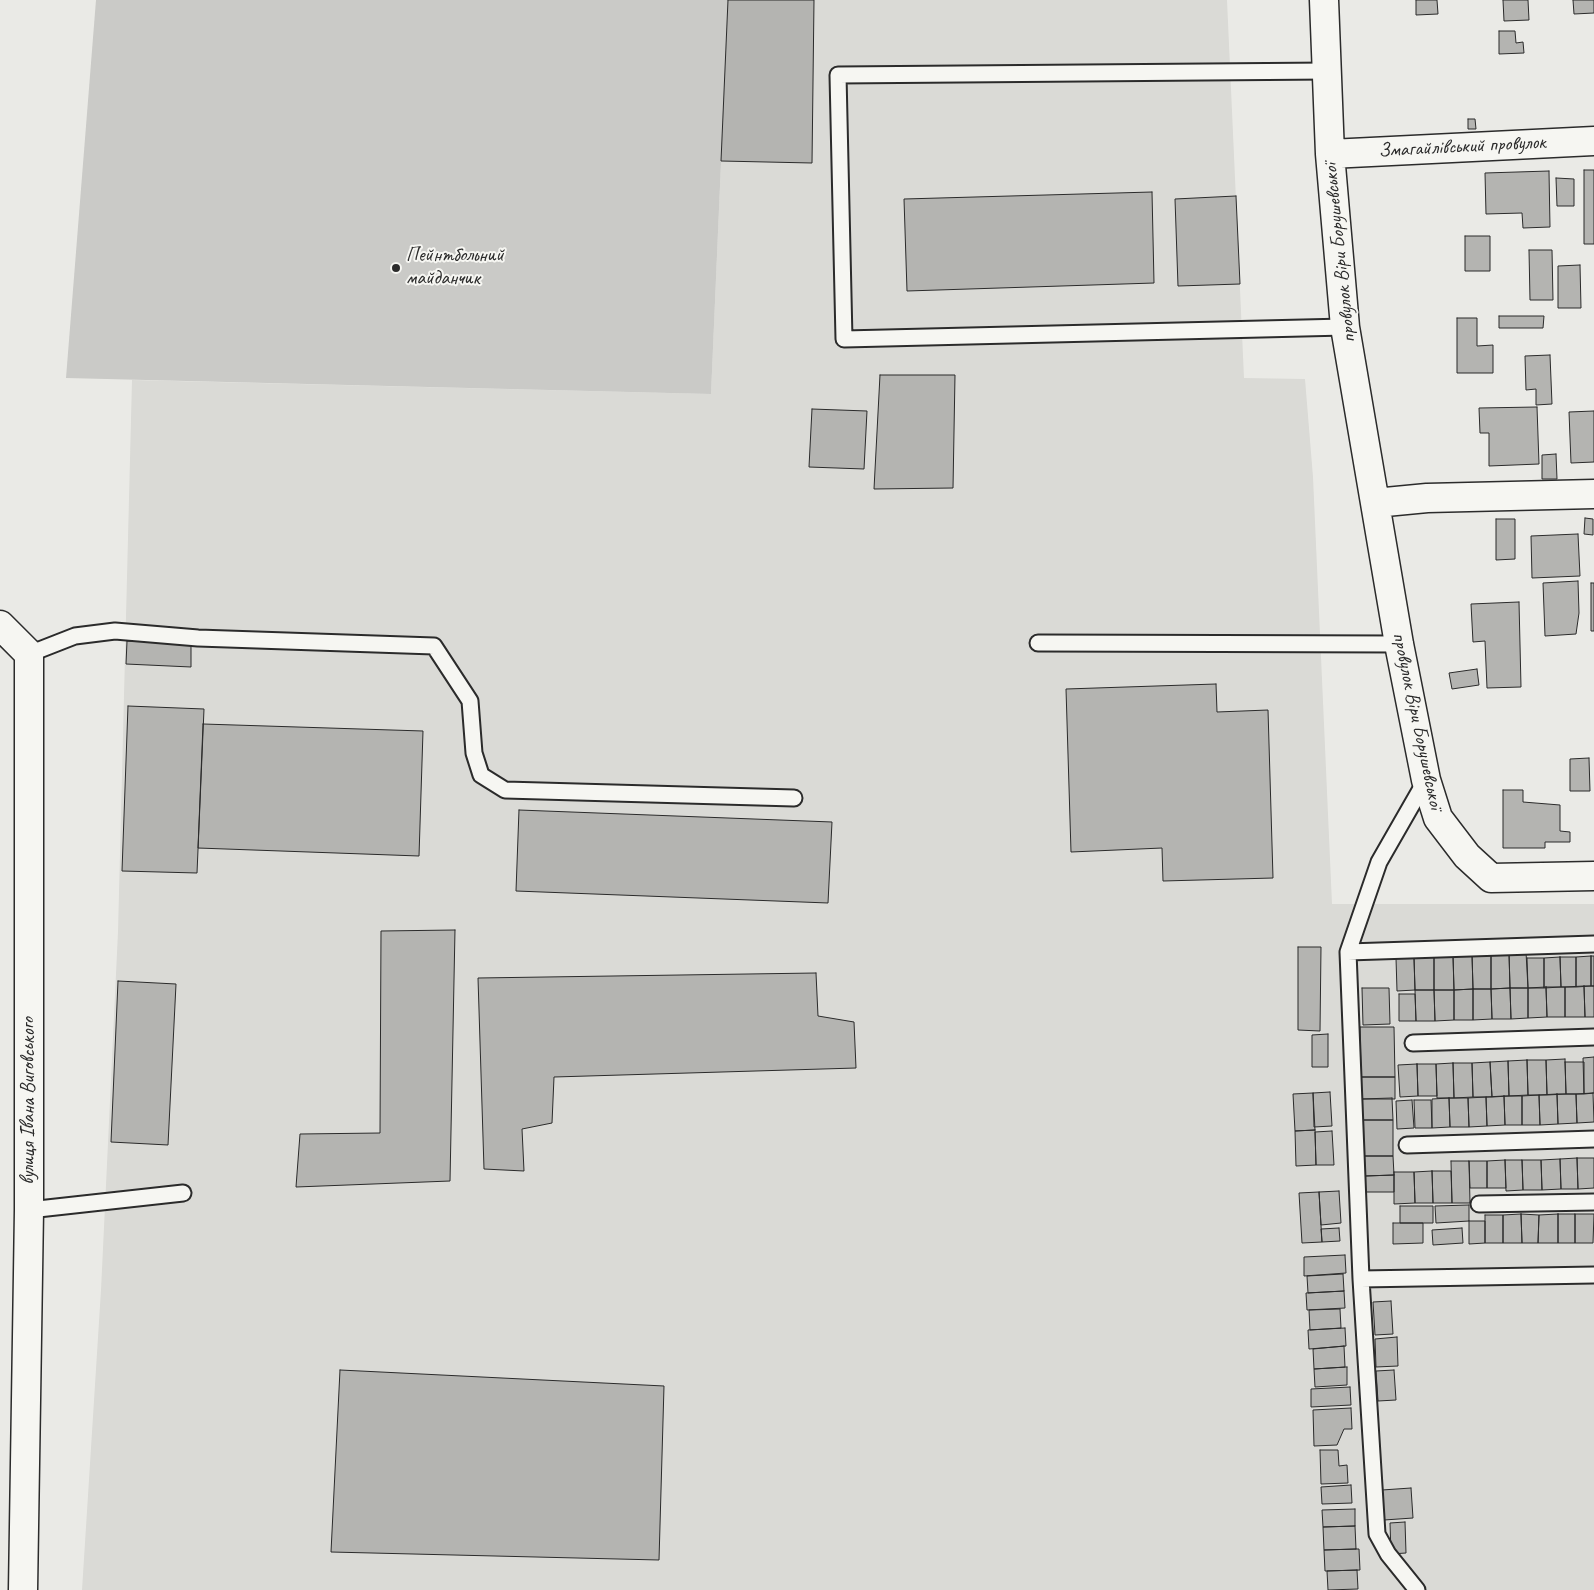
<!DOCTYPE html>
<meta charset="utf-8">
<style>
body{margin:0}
canvas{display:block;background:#eaeae6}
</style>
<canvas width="1594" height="1590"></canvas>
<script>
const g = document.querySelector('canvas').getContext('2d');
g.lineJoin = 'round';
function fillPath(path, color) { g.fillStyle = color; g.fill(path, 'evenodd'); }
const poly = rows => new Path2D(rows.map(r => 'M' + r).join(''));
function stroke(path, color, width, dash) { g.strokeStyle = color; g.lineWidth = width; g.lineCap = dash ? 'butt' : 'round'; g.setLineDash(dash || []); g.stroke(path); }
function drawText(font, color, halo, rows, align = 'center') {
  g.font = font + ' Caveat,sans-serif'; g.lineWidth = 4; g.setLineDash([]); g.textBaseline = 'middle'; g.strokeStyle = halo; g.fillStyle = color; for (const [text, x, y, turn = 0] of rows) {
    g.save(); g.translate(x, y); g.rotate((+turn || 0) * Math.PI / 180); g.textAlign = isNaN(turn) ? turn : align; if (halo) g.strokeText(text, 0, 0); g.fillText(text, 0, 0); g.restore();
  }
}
const built = poly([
 [728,0,1227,0,1244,378,1305,379,1313,477,1332,904,1594,904,1594,1590,82,1590,101,1290,118,932,132,380,711,394]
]);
const green = poly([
 [96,0,728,0,711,394,66,378]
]);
const building = poly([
 [728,0,814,0,812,163,721,161,728,0],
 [1416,0,1437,0,1438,14,1416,15,1416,0],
 [1503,0,1528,0,1529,20,1504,21,1503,0],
 [1573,0,1594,0,1594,13,1574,14,1573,0],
 [1499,31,1515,31,1516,43,1523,42,1524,53,1499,54,1499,31],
 [1468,119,1475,119,1476,129,1468,129,1468,119],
 [1584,170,1594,170,1594,244,1584,244,1584,170],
 [1549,171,1550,227,1523,228,1522,213,1486,214,1485,173,1549,171],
 [1556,178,1574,179,1574,206,1557,206,1556,178],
 [1152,192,1154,283,907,291,904,199,1152,192],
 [1236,196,1240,284,1178,286,1175,199,1236,196],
 [1465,236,1490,236,1490,271,1465,271,1465,236],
 [1529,250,1552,250,1553,300,1530,300,1529,250],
 [1580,265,1581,308,1558,308,1558,266,1580,265],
 [1499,316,1544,316,1543,328,1499,328,1499,316],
 [1457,318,1477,318,1477,346,1493,345,1493,373,1457,373,1457,318],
 [1550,355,1552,404,1536,405,1536,389,1526,390,1525,356,1550,355],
 [880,375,955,375,953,488,874,489,880,375],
 [1537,407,1539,464,1489,466,1489,433,1480,433,1479,408,1537,407],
 [812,409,867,411,864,469,809,467,812,409],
 [1594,411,1594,462,1571,463,1569,412,1594,411],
 [1556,454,1557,479,1542,479,1542,455,1556,454],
 [1585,518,1593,519,1593,535,1584,534,1585,518],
 [1496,519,1515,519,1515,559,1496,560,1496,519],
 [1578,534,1580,576,1532,578,1531,536,1578,534],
 [1578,581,1579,613,1576,634,1545,636,1543,583,1578,581],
 [1591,583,1594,583,1594,631,1591,631,1591,583],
 [1519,602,1521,687,1487,688,1485,641,1473,642,1471,604,1519,602],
 [127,641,191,643,191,667,126,664,127,641],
 [1477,669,1479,685,1452,689,1449,673,1477,669],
 [1216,684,1217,712,1268,710,1273,878,1163,881,1162,848,1071,852,1066,689,1216,684],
 [128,706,204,709,197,873,122,871,128,706],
 [203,724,423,731,419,856,198,848,203,724],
 [1589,758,1590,791,1570,791,1570,759,1589,758],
 [1503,790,1523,790,1523,802,1560,805,1560,831,1570,832,1570,842,1545,842,1545,848,1503,848,1503,790],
 [519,810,832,822,828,903,516,891,519,810],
 [455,930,450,1181,296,1187,300,1134,380,1133,381,931,455,930],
 [1298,947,1321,947,1320,1031,1298,1030,1298,947],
 [1526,952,1528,988,1510,988,1509,953,1526,952],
 [1491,953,1509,953,1510,988,1491,989,1491,953],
 [1491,953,1491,989,1473,989,1472,954,1491,953],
 [1453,954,1472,954,1473,989,1454,990,1453,954],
 [1591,956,1594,956,1594,986,1591,986,1591,956],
 [1591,956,1591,986,1576,987,1576,957,1591,956],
 [1434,957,1453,957,1454,990,1434,990,1434,957],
 [1434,957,1434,990,1415,990,1414,958,1434,957],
 [1560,957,1576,957,1576,987,1561,987,1560,957],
 [1560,957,1561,987,1544,988,1544,958,1560,957],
 [1396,958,1414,958,1415,990,1397,991,1396,958],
 [1527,958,1544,958,1544,988,1528,988,1527,958],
 [816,973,818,1016,854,1022,856,1068,554,1077,552,1123,522,1129,524,1171,484,1169,478,978,816,973],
 [118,981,176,984,168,1145,111,1142,118,981],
 [1584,986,1594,986,1594,1017,1585,1017,1584,986],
 [1584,986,1585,1017,1565,1017,1565,987,1584,986],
 [1546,987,1565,987,1565,1017,1547,1017,1546,987],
 [1546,987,1547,1017,1528,1018,1528,988,1546,987],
 [1362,988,1389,988,1390,1024,1363,1025,1362,988],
 [1510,988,1528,988,1528,1018,1511,1019,1510,988],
 [1510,988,1511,1019,1492,1019,1491,989,1510,988],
 [1473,989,1491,989,1492,1019,1473,1020,1473,989],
 [1473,989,1473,1020,1454,1020,1454,990,1473,989],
 [1415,990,1434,990,1435,1021,1416,1021,1415,990],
 [1434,990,1454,990,1454,1020,1435,1021,1434,990],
 [1399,994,1415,994,1416,1021,1399,1021,1399,994],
 [1360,1027,1394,1027,1395,1077,1361,1077,1360,1027],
 [1328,1034,1328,1067,1312,1067,1312,1035,1328,1034],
 [1594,1057,1594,1093,1584,1094,1583,1058,1594,1057],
 [1565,1059,1566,1094,1547,1095,1546,1060,1565,1059],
 [1527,1060,1528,1095,1509,1096,1508,1061,1527,1060],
 [1527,1060,1546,1060,1547,1095,1528,1095,1527,1060],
 [1508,1061,1509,1096,1492,1097,1490,1062,1508,1061],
 [1490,1062,1492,1097,1473,1097,1472,1063,1490,1062],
 [1565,1062,1584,1062,1584,1094,1566,1094,1565,1062],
 [1453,1063,1454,1098,1437,1098,1436,1064,1453,1063],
 [1453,1063,1472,1063,1473,1097,1454,1098,1453,1063],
 [1417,1064,1418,1096,1400,1097,1398,1065,1417,1064],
 [1417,1064,1436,1064,1437,1096,1418,1096,1417,1064],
 [1361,1077,1395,1077,1395,1099,1361,1099,1361,1077],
 [1330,1092,1332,1126,1314,1127,1313,1093,1330,1092],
 [1313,1093,1315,1130,1295,1131,1293,1094,1313,1093],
 [1593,1093,1594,1122,1577,1123,1576,1094,1593,1093],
 [1557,1094,1558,1124,1540,1125,1539,1095,1557,1094],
 [1557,1094,1576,1094,1577,1123,1558,1124,1557,1094],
 [1539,1095,1540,1125,1522,1125,1522,1096,1539,1095],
 [1504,1096,1505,1125,1487,1126,1486,1097,1504,1096],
 [1504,1096,1522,1096,1522,1125,1505,1125,1504,1096],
 [1486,1097,1487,1126,1469,1127,1468,1098,1486,1097],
 [1392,1098,1393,1120,1362,1120,1361,1099,1392,1098],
 [1449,1098,1450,1127,1432,1128,1432,1099,1449,1098],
 [1449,1098,1468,1098,1469,1127,1450,1127,1449,1098],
 [1412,1100,1414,1128,1397,1129,1396,1101,1412,1100],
 [1414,1100,1431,1100,1432,1128,1415,1128,1414,1100],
 [1362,1120,1393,1120,1393,1156,1362,1156,1362,1120],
 [1315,1130,1316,1165,1296,1166,1295,1131,1315,1130],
 [1332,1131,1334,1165,1316,1165,1315,1132,1332,1131],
 [1364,1156,1393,1156,1394,1175,1365,1176,1364,1156],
 [1577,1158,1594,1158,1594,1188,1578,1189,1577,1158],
 [1577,1158,1578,1189,1561,1189,1560,1159,1577,1158],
 [1560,1159,1561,1189,1542,1190,1541,1160,1560,1159],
 [1505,1160,1522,1160,1523,1190,1506,1191,1505,1160],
 [1505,1160,1506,1188,1487,1188,1487,1161,1505,1160],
 [1522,1160,1541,1160,1542,1190,1523,1190,1522,1160],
 [1451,1161,1469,1161,1470,1203,1452,1203,1451,1161],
 [1469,1161,1487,1161,1487,1188,1470,1188,1469,1161],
 [1432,1171,1451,1171,1452,1203,1433,1203,1432,1171],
 [1432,1171,1433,1203,1415,1203,1414,1172,1432,1171],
 [1394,1172,1414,1172,1415,1203,1394,1204,1394,1172],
 [1394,1175,1394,1192,1365,1192,1365,1176,1394,1175],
 [1339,1191,1341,1223,1321,1225,1319,1192,1339,1191],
 [1319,1192,1322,1242,1302,1243,1299,1193,1319,1192],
 [1469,1205,1469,1221,1436,1223,1435,1206,1469,1205],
 [1400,1206,1433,1206,1433,1223,1400,1223,1400,1206],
 [1521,1214,1539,1215,1538,1243,1522,1243,1521,1214],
 [1521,1214,1522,1243,1503,1243,1503,1215,1521,1214],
 [1558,1214,1575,1214,1575,1243,1558,1243,1558,1214],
 [1558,1214,1558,1243,1538,1243,1539,1215,1558,1214],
 [1575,1214,1594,1214,1593,1243,1575,1243,1575,1214],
 [1485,1215,1503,1215,1503,1243,1485,1243,1485,1215],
 [1469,1221,1485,1221,1485,1243,1469,1244,1469,1221],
 [1393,1223,1423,1223,1423,1243,1393,1244,1393,1223],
 [1339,1228,1340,1241,1322,1242,1321,1229,1339,1228],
 [1462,1228,1463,1243,1433,1245,1432,1230,1462,1228],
 [1345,1255,1346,1273,1304,1276,1304,1257,1345,1255],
 [1343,1274,1344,1291,1308,1293,1307,1276,1343,1274],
 [1344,1291,1345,1308,1307,1310,1306,1293,1344,1291],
 [1391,1301,1393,1334,1375,1335,1373,1302,1391,1301],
 [1340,1309,1341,1328,1310,1330,1309,1310,1340,1309],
 [1345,1328,1346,1346,1309,1349,1308,1330,1345,1328],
 [1397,1337,1398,1366,1376,1367,1375,1339,1397,1337],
 [1344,1346,1345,1367,1314,1369,1313,1349,1344,1346],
 [1347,1367,1347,1385,1315,1387,1314,1369,1347,1367],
 [340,1370,664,1386,659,1560,331,1552,340,1370],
 [1394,1370,1396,1400,1378,1401,1376,1371,1394,1370],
 [1350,1387,1351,1405,1311,1407,1311,1389,1350,1387],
 [1351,1408,1352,1429,1344,1429,1337,1445,1314,1446,1313,1410,1351,1408],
 [1320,1450,1338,1450,1339,1466,1347,1465,1348,1483,1321,1484,1320,1450],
 [1351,1485,1352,1503,1322,1504,1321,1487,1351,1485],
 [1411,1488,1413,1518,1384,1520,1382,1490,1411,1488],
 [1355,1509,1355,1526,1323,1527,1322,1510,1355,1509],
 [1405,1522,1406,1553,1391,1554,1390,1523,1405,1522],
 [1355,1526,1356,1549,1324,1550,1323,1527,1355,1526],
 [1356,1549,1359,1549,1360,1570,1325,1571,1324,1550,1356,1549],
 [1357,1570,1358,1589,1328,1590,1327,1571,1357,1570]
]);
const lane = poly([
 [1328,71,838,75,844,339,1345,327],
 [1038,643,1399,644],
 [29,654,75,636,115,631,198,638,434,646,470,701,474,753,481,775,505,790,794,798],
 [1426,780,1379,862,1348,952,1361,1279,1594,1275],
 [1348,952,1594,944],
 [1413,1043,1594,1037],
 [1407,1145,1594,1139],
 [1479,1204,1594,1202],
 [29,1210,183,1193],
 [1361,1279,1377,1534,1388,1554,1417,1590]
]);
const street = poly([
 [1324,0,1330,154,1345,327,1399,644,1426,780,1438,818,1467,856,1491,878,1594,876],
 [1330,154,1594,141],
 [1375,503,1427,498,1594,494],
 [0,625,29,654,29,1210,23,1590]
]);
const markers = [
 [396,268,5,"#2b2b2b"]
];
const streetNames = [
 ["Змагайлівський провулок",1462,147,-3],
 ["провулок Віри Борушевської",1340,253,-96],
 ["провулок Віри Борушевської",1417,721,78],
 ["вулиця Івана Виговського",29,1101,-90]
];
const poiNames = [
 ["Пейнтбольний",406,256],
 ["майданчик",406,279]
];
fillPath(built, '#dadad6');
fillPath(green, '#cacac7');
fillPath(building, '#b4b4b1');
stroke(building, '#2b2b2b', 1);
stroke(lane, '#2b2b2b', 19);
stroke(street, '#2b2b2b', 31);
stroke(lane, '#f6f6f2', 15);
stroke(street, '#f6f6f2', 28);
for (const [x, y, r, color] of markers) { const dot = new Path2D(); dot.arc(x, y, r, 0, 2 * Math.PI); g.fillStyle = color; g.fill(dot); stroke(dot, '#f6f6f2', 2); }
drawText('20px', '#2b2b2b', '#f6f6f2', streetNames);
drawText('20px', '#2b2b2b', '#f6f6f2', poiNames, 'left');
</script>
